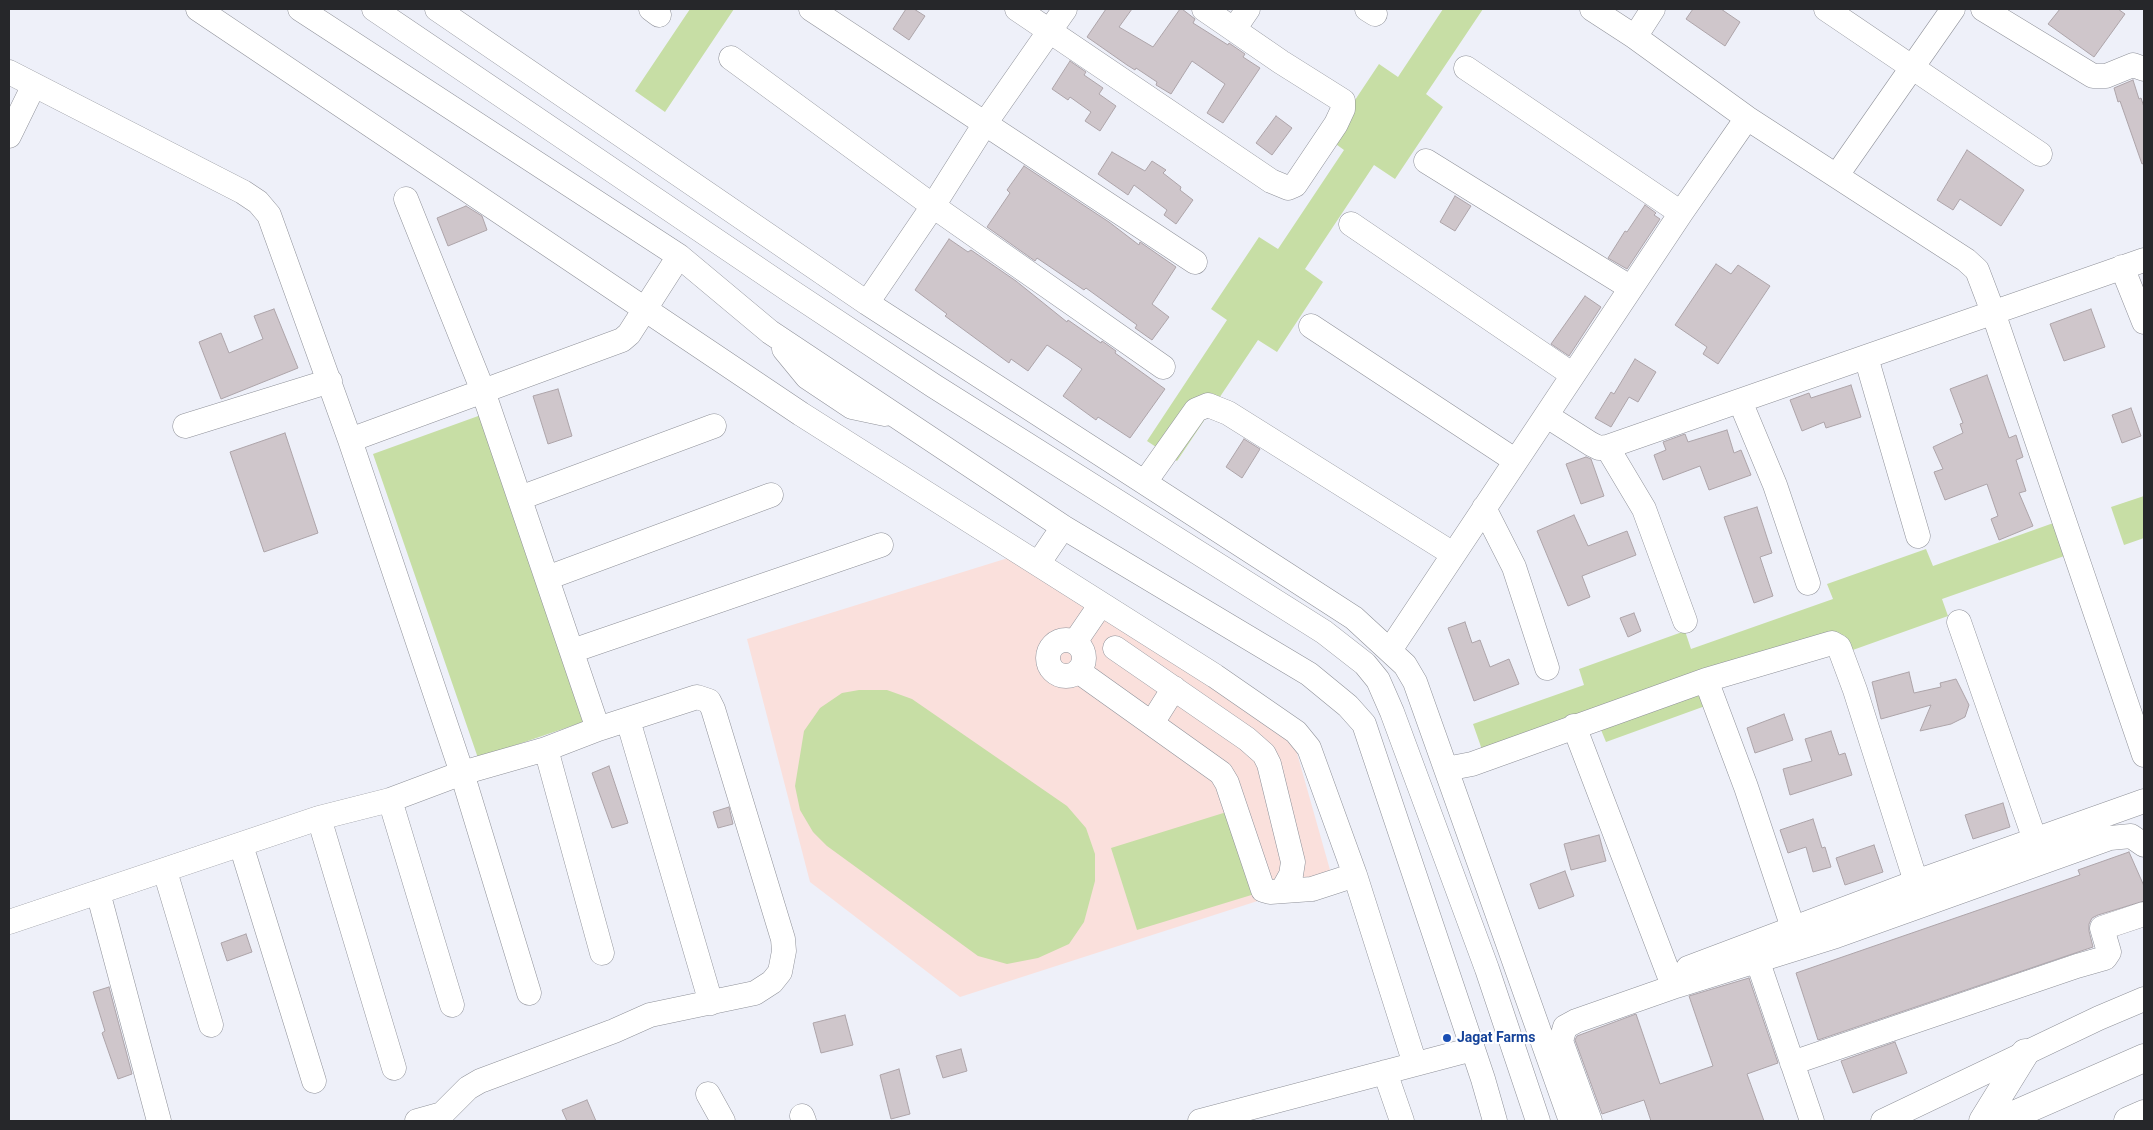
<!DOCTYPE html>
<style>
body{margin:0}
#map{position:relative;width:2153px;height:1130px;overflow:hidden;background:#eef0f9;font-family:Roboto,sans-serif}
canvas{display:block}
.frame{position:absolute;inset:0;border:10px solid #26272a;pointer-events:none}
</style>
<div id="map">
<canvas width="2153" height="1130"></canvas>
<div class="frame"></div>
</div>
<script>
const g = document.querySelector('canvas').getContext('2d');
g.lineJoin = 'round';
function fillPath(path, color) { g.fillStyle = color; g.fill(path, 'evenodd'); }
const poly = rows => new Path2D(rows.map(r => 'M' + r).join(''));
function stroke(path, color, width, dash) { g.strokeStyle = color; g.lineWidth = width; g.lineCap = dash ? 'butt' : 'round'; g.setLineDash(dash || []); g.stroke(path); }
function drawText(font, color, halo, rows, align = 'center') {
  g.font = font + ' Roboto,sans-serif'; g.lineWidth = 4; g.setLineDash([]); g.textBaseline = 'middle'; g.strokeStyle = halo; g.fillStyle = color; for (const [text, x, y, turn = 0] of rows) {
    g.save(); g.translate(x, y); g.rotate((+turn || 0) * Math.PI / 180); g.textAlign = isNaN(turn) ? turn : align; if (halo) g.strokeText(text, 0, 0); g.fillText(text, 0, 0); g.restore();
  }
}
const education = poly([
 [1008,558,1293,739,1332,877,960,997,810,882,747,639]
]);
const green = poly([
 [690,9,734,9,665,112,635,91],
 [1443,9,1483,9,1426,94,1443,107,1395,179,1374,165,1305,269,1323,282,1277,352,1258,340,1177,461,1147,441,1227,320,1211,309,1259,237,1278,249,1344,150,1329,139,1379,64,1398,77],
 [481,415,583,722,478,758,373,454],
 [2144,496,2144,538,2124,545,2111,507],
 [2059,521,2070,554,1942,599,1948,616,1850,651,1844,635,1702,686,1708,705,1606,742,1599,725,1487,764,1473,724,1584,685,1579,669,1685,631,1691,649,1833,599,1827,584,1926,549,1933,566],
 [859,690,887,690,912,699,1067,806,1086,828,1095,854,1095,881,1084,922,1069,944,1038,958,1007,964,978,956,827,846,813,832,800,810,795,786,804,731,820,708,842,693],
 [1233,810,1258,893,1137,930,1111,848]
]);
const building = poly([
 [906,9,914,9,925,16,909,40,893,29,906,9],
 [1106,9,1132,9,1119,27,1153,47,1180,9,1182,9,1195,19,1193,23,1228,45,1229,43,1245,54,1243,57,1260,68,1223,123,1207,113,1225,84,1192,61,1171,94,1156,85,1157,82,1136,68,1135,70,1127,65,1087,37,1106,9],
 [1693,9,1721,9,1740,22,1725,46,1686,19,1693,9],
 [2060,9,2118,9,2125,14,2094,57,2048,24,2060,9],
 [1070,61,1086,72,1084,75,1103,88,1099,94,1116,106,1100,131,1085,121,1091,112,1070,97,1068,100,1052,89,1070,61],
 [2133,80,2139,99,2141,98,2144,107,2144,163,2142,164,2120,101,2118,102,2114,88,2133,80],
 [1276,116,1292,128,1272,155,1256,143,1276,116],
 [1967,150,2024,190,2001,226,1960,199,1953,210,1937,200,1967,150],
 [1112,152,1145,171,1152,161,1166,170,1163,173,1181,187,1180,190,1193,200,1176,224,1164,215,1167,210,1134,185,1128,195,1098,174,1112,152],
 [1024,166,1109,222,1139,245,1140,242,1176,267,1152,304,1169,317,1152,340,1135,328,1137,325,1086,288,1084,290,1037,258,1035,261,987,227,1010,193,1007,190,1024,166],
 [1455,196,1471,206,1455,231,1440,222,1455,196],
 [1645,205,1656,213,1654,215,1660,219,1627,269,1608,258,1625,231,1627,232,1645,205],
 [466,206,482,216,487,230,448,246,437,218,466,206],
 [949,239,968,252,971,250,1016,281,1067,322,1068,320,1101,343,1102,341,1116,351,1115,353,1165,389,1130,438,1098,417,1096,420,1063,396,1082,369,1068,359,1047,345,1028,371,1011,359,1009,363,945,316,947,314,915,290,949,239],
 [1716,264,1731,274,1738,265,1770,286,1718,364,1703,354,1707,347,1675,325,1716,264],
 [1585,296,1601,307,1569,356,1551,344,1585,296],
 [274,309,298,368,221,399,199,342,221,333,229,353,263,339,254,316,274,309],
 [2091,309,2105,347,2064,361,2050,324,2091,309],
 [1635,359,1656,372,1638,402,1629,397,1611,427,1595,418,1611,392,1614,394,1635,359],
 [1987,375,2009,438,2016,435,2023,457,2016,460,2026,491,2019,493,2033,526,1999,540,1991,519,1998,516,1987,484,1945,500,1934,472,1943,469,1933,447,1963,433,1960,424,1963,423,1950,389,1987,375],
 [1851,385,1861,417,1826,428,1824,422,1802,431,1790,400,1809,393,1811,398,1851,385],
 [558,389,572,436,548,444,533,396,558,389],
 [2131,408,2141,436,2122,443,2112,415,2131,408],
 [1727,430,1734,453,1741,450,1751,475,1709,490,1700,466,1663,480,1654,455,1666,450,1663,442,1685,434,1688,442,1727,430],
 [285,433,318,533,264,552,230,452,285,433],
 [1244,439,1260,449,1242,478,1226,467,1244,439],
 [1586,457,1591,459,1604,496,1581,504,1566,464,1586,457],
 [1757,507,1772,553,1760,557,1773,596,1754,603,1724,517,1757,507],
 [1574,515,1588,546,1627,531,1636,555,1582,576,1590,597,1568,606,1537,531,1574,515],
 [1634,613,1641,631,1628,637,1620,618,1634,613],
 [1465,622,1472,643,1480,640,1490,667,1509,659,1519,684,1474,701,1448,628,1465,622],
 [1909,672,1914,693,1941,687,1940,683,1956,679,1969,705,1965,717,1951,724,1920,731,1931,705,1881,719,1872,682,1909,672],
 [1784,714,1793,740,1755,753,1747,728,1784,714],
 [1831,731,1839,755,1845,753,1852,775,1790,795,1783,769,1812,761,1805,739,1831,731],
 [609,766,628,823,612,828,592,773,609,766],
 [2003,803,2010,827,1973,839,1965,815,2003,803],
 [729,807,733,824,718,828,713,812,729,807],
 [1813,819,1822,848,1825,847,1831,867,1813,872,1806,847,1788,853,1780,830,1813,819],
 [1599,835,1606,861,1571,870,1564,844,1599,835],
 [1874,845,1883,872,1845,885,1836,858,1874,845],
 [2129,852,2144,886,2144,901,2098,915,2092,918,2089,924,2089,931,2093,947,1818,1040,1796,973,2080,875,2078,870,2129,852],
 [1565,871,1574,896,1539,909,1530,884,1565,871],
 [246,934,252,952,227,961,221,943,246,934],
 [1749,978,1778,1063,1747,1074,1764,1121,1651,1121,1644,1100,1602,1114,1575,1040,1577,1036,1636,1014,1660,1084,1713,1066,1689,996,1749,978],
 [109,987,132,1074,118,1079,102,1033,105,1031,93,992,109,987],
 [845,1015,853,1045,821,1053,813,1023,845,1015],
 [1895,1042,1907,1073,1853,1093,1841,1061,1895,1042],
 [961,1049,967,1071,943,1078,936,1056,961,1049],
 [899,1069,910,1114,891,1119,880,1075,899,1069],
 [587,1100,596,1121,567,1121,562,1110,587,1100]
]);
const minor = poly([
 [198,9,801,414,1215,676,1296,732,1309,748,1355,875,1415,1064],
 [300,9,679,256,770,332,1063,527,1309,674,1348,706,1364,724,1483,1079,1495,1121],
 [374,9,789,290,934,386,1324,632,1365,664,1378,680,1392,712,1487,969,1538,1121],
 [437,9,867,303,1354,618,1405,665,1415,682,1571,1121],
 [651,9,659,15],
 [811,9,1195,262],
 [1017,9,1271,181,1288,188,1295,185,1336,124,1343,109,1343,101,1281,62,1204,9],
 [1367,9,1375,14],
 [1592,9,1635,37,1747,118,1966,260,1977,270,1993,312,2144,755],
 [1826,9,2040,154],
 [1983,9,2093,76,2106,76,2133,65,2144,69],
 [1235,28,1248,9],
 [1635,37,1653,9],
 [731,58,933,206,1163,367],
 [1466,68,1681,213],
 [9,72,243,192,258,202,269,215,350,440,462,773,529,993],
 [9,136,34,85],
 [1426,161,1631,288],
 [1837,175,1953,9],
 [406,199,483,391,598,729],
 [1351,224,1573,375],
 [2122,267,2144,322],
 [867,303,933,206,986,122,1065,9],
 [1311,326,1516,461],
 [784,349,807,377,852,407,885,414],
 [1866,357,1918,536],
 [1740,401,1775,485,1808,583],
 [1547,416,1591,444,1599,448,1607,447,2144,260],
 [185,426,330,381],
 [350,440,622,340,629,334,679,256],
 [1607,447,1644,509,1685,621],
 [1145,482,1196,410,1208,405,1228,413,1453,554],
 [520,498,714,426],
 [1484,508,1514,567,1547,668],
 [1038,564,1063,527],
 [547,578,771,495],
 [1959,622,2035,840],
 '1048 658a18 18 0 1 1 36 0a18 18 0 1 1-36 0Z',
 [1075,642,1101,604],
 [1115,648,1247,739,1264,754,1269,764,1293,862,1291,875,1282,891],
 [1390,650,1681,213,1747,118],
 [572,651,881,545],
 [1078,671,1221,773,1227,783,1263,890,1270,892,1312,889,1355,875],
 [1706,680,1746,787,1793,928],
 [628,720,711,1003],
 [1152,723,1174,688],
 [1574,726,1669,975],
 [546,749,602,953],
 [1446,769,1472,764,1706,680,1832,643,1839,647,1855,690,1916,882],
 [390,800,452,1005],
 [319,818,394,1068],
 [241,845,314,1081],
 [165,871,211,1025],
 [98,892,159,1121],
 [9,922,319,818,390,800,462,773,546,749,598,729,697,697,709,701,713,709,783,939,784,951,780,972,772,982,755,993,650,1015,614,1031,480,1081,468,1088,442,1114,417,1121],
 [1758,962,1812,1121],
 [1688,968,1916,882,2144,801],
 [1792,1063,2077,966,2105,958,2109,952,2102,928,2144,914],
 [1385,1072,1402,1121],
 [708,1094,723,1121],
 [802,1116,804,1121],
 [1200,1121,1473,1049],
 [1590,1121,1561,1041,1565,1027,1576,1021,1676,986,1836,936,2110,838,2131,836,2144,845],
 [1883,1121,2099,1018,2144,999]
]);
const major = poly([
 [1983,1121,2025,1053],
 [2000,1121,2144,1058],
 [2128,1121,2144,1114]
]);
const markers = [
 [1447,1038,5,"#1a4fb4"]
];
const transitNames = [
 ["Jagat Farms",1457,1038]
];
fillPath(education, '#fae0dc');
fillPath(green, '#c7dea5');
fillPath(building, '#cfc6cb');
stroke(building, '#ada4a9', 1);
stroke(minor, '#8f9199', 25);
stroke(major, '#8f9199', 29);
stroke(minor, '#fff', 24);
stroke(major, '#fff', 28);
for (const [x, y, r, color] of markers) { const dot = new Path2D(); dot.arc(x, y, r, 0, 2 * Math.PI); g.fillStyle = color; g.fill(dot); stroke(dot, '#fff', 2); }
drawText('bold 14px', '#164399', '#fff', transitNames, 'left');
</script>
